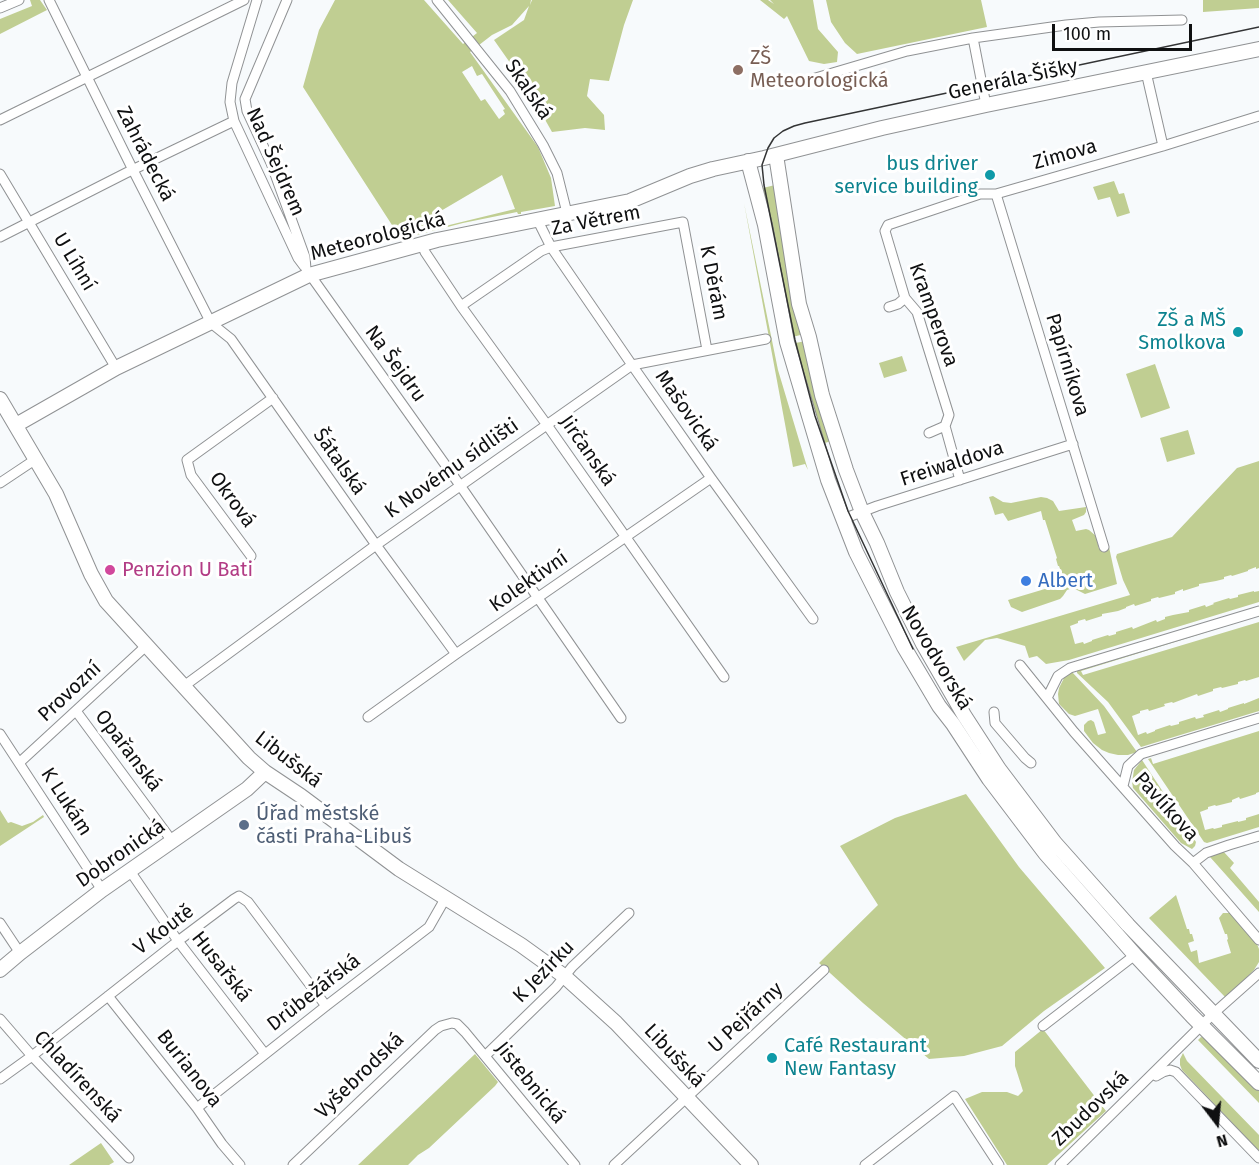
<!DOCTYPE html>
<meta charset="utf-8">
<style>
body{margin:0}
#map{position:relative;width:1259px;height:1165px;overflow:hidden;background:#f7fafc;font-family:"Fira Sans",sans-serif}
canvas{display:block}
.north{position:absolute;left:1187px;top:1093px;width:60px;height:60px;-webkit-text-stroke:4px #fff;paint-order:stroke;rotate:164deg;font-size:16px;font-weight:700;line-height:24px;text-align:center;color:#0f1011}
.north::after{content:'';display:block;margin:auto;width:21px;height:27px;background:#0f1011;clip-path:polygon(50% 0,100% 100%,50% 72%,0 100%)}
.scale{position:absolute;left:1052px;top:24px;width:140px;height:27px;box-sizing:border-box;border:3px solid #0f1011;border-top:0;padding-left:8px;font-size:18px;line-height:21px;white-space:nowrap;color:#0f1011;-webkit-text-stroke:4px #fff;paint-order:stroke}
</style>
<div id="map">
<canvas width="1259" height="1165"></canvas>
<div class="north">N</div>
<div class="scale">100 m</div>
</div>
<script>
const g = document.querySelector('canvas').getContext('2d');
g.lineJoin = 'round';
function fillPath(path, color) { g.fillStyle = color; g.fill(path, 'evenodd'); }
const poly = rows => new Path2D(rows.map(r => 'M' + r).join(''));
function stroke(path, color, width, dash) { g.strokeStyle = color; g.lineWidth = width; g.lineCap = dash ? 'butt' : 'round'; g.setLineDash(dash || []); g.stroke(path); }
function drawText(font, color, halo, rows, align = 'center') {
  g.font = font + ' "Fira Sans",sans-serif'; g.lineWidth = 6; g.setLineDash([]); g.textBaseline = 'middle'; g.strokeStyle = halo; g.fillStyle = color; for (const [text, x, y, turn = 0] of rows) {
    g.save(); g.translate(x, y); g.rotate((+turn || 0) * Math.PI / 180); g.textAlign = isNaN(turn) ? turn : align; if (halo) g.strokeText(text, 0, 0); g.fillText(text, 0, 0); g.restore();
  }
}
const green = poly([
 [30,0,40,0,47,10,0,34,0,19,32,6],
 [335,0,424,0,463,44,477,33,448,0,531,0,530,5,532,0,633,0,624,25,609,81,590,79,587,96,604,115,605,130,585,128,552,132,525,84,494,40,524,20,529,6,512,25,492,35,470,52,538,147,551,178,555,206,521,212,521,214,518,214,517,212,463,223,401,239,303,87,319,30],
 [472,66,477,76,482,74,505,109,503,110,505,114,499,119,485,99,481,101,462,72],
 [502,175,515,209,437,228,434,215],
 [760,0,768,0,774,4,770,0,813,0,818,29,838,52,837,62,824,64,809,61,787,16,784,19],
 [826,0,981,0,987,27,857,54,845,43,831,22],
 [1203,0,1259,0,1259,8,1203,12],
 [1114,181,1119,194,1124,193,1130,213,1117,217,1110,197,1098,200,1093,187],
 [775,185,778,216,790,281,804,334,789,338,759,189],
 [744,203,778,370,808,470,805,464,793,467],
 [806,341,805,351,831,441,822,444,790,344],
 [902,356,907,371,884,378,879,363],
 [1155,364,1170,408,1141,418,1126,374],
 [1188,430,1195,454,1167,462,1160,438],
 [1259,461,1259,568,1256,569,1256,567,1248,570,1248,571,1232,576,1231,575,1224,577,1224,579,1216,581,1199,584,1199,586,1183,591,1183,589,1175,592,1175,594,1159,598,1158,597,1151,599,1151,601,1135,606,1134,604,1126,607,1126,608,1118,611,1102,614,1102,616,1086,621,1085,619,1078,621,1078,623,1070,626,1075,644,1083,642,1084,644,1092,641,1092,640,1108,635,1109,636,1116,634,1116,632,1132,627,1133,629,1156,620,1157,622,1165,619,1165,617,1173,615,1189,612,1189,610,1205,605,1206,607,1214,604,1213,603,1229,598,1230,599,1238,597,1238,595,1254,591,1254,592,1259,591,1259,602,1069,660,1046,664,1037,656,1029,658,1025,646,997,638,985,640,964,661,956,647,1130,595,1123,580,1116,557,1117,554,1172,537,1237,468],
 [993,496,1003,502,1011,503,1041,497,1047,498,1053,501,1059,511,1086,507,1086,512,1084,515,1072,520,1076,531,1086,529,1089,530,1096,536,1099,549,1109,547,1117,584,1085,594,1073,588,1067,590,1063,596,1060,599,1022,612,1011,607,1008,600,1065,583,1059,566,1058,566,1056,559,1057,558,1045,520,1043,520,1041,511,1008,521,1003,513,995,515,989,497],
 [1259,616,1081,671,1083,675,1259,622,1259,677,1246,681,1245,680,1238,682,1238,684,1222,688,1221,687,1213,689,1213,691,1198,696,1197,694,1173,703,1172,702,1164,704,1165,706,1149,711,1148,709,1140,711,1140,713,1132,716,1138,735,1146,732,1147,734,1155,731,1155,730,1170,725,1171,726,1179,724,1179,722,1195,717,1196,719,1204,717,1203,715,1219,710,1220,712,1228,709,1228,708,1244,703,1244,704,1259,698,1259,711,1141,747,1108,702,1077,673,1077,671],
 [1072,672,1104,706,1137,752,1128,755,1118,755,1109,753,1102,750,1093,743,1084,731,1084,725,1088,721,1091,720,1094,722,1098,735,1106,733,1098,709,1075,716,1069,714,1059,704,1058,694,1059,688,1065,676],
 [1259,724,1151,758,1153,764,1259,731,1259,792,1256,793,1256,794,1240,799,1239,797,1232,800,1232,802,1216,806,1215,805,1208,807,1208,809,1200,812,1205,830,1213,828,1214,829,1222,827,1222,825,1238,821,1238,822,1246,820,1246,818,1259,814,1259,827,1207,843,1204,842,1148,759],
 [1142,760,1196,842,1195,846,1192,849,1181,843,1133,788,1132,782,1134,770],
 [966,794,1019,867,1105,968,1044,1011,1002,1046,964,1056,929,1059,863,1003,819,963,878,905,840,846,895,818],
 [0,810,8,823,11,822,22,826,33,822,43,815,44,817,0,846],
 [1223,851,1234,863,1230,868,1259,902,1259,912,1210,857],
 [1176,895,1187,929,1189,929,1190,934,1192,934,1194,941,1188,943,1191,952,1197,950,1199,963,1231,953,1227,940,1228,939,1227,934,1225,934,1219,918,1223,913,1230,913,1257,944,1259,949,1259,962,1254,970,1226,998,1149,918],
 [1043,1029,1106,1111,1047,1165,1007,1165,965,1099,982,1092,1007,1092,1018,1096,1023,1091,1015,1066,1015,1052],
 [1201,1037,1207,1038,1259,1091,1259,1103,1198,1040],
 [1183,1053,1187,1061,1259,1135,1259,1151,1182,1070,1180,1065,1180,1059],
 [475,1054,498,1082,495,1086,429,1148,418,1155,408,1165,358,1165],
 [101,1143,114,1162,109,1165,69,1165]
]);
const street = poly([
 [49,0,133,170,211,323,231,339,376,545,456,654],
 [257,0,232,83,230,102,234,121,298,258,304,266],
 [287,0,245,99,247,111,271,163,305,257,306,269,464,491,621,718],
 [437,0,510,91,543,145,557,173,567,213],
 [0,8,19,0],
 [973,38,986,105],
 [1146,72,1163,146],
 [802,82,907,51,973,38,1066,25,1099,22,1182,20],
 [0,120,244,0],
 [0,174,116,368],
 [996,194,1104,547],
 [537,219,551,247,632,365,711,478,813,619],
 [0,237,126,173,234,121],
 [422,244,425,252,461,306,547,425,724,677],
 [461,306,541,251,551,247,683,222,707,350],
 [889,307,898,304,905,298],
 [929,433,945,426],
 [960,480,945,426,949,415,917,312,905,298,885,231,888,225,980,194,996,194,1163,146,1259,116],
 [0,483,36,459],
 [843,519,877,506,1073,444],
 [251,556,191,475,187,460,273,398],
 [1020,665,1074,732,1175,846,1193,863,1259,940],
 [184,686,376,545,632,365,766,339],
 [1047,698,1058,676,1070,668,1259,611],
 [76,711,172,841],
 [994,712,995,723,1025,758,1031,763],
 [368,717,456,654,711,478],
 [0,734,102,890],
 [19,763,146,646],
 [1123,786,1128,766,1141,754,1259,718],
 [1193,863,1206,853,1229,845,1259,836],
 [130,871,178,941,265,1054],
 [0,923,20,953],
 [108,996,197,1108,222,1144,240,1165],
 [0,1019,32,1056,129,1158],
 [1043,1026,1135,955],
 [485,1056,556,987,572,967,629,913],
 [1156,1076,1163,1072,1170,1070,1176,1072,1259,1158],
 [0,1079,32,1056,178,941,234,899,239,896,248,902,326,1006],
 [197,1108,326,1006,429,927,445,899],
 [293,1165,435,1030,441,1026,452,1023,457,1024,465,1032,575,1165],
 [614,1165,824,970],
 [865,1165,954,1096,999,1165],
 [1060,1165,1214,1013,1259,973]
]);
const secondary = poly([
 [776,155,799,304,809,337,822,395,846,470,862,512,877,543,897,592,923,644,964,715,999,769,1055,843,1128,925,1259,1061],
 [748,161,765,225,787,342,828,480,856,552,904,647,939,706,953,724,989,779,1045,853,1135,955,1192,1016,1259,1083],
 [0,399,56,494,91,574,106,601,249,758,265,772,301,796,399,869,521,945,564,976,616,1023,751,1165],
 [16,425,116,368,309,275,437,240,630,201,690,176,713,169,764,158,882,128,986,105,1259,49],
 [0,970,20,953,102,890,247,789,265,772]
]);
const tram = poly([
 [913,649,848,511,815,416,795,340,764,185,762,165,768,148,774,138,783,131,794,126,805,123,1259,27]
]);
const markers = [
 [738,70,6,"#8d6e63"],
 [990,175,6,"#0f9aa8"],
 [1238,332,6,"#0f9aa8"],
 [110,570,6,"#d1479c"],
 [1026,581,6,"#3f7fe0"],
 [244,825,6,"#5c6f8a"],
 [772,1058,6,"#0f9aa8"]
];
const educationNames = [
 ["ZŠ",750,58],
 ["Meteorologická",750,81]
];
const streetNames = [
 ["Generála Šišky",1013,80,-12],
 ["Skalská",528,90,56],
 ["Zahrádecká",145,154,63],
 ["Zimova",1065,155,-16],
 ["Nad Šejdrem",275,162,66],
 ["Za Větrem",596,221,-11],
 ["Meteorologická",378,237,-15],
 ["U Líhní",74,262,59],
 ["K Děrám",713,283,79],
 ["Kramperova",933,315,70],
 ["Na Šejdru",395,364,54],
 ["Papírníkova",1067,365,73],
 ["Mašovická",686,411,55],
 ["Jirčanská",587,451,55],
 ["Šátalská",339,462,55],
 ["Freiwaldova",952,464,-18],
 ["K Novému sídlišti",452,469,-35],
 ["Okrová",232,500,54],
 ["Kolektivní",529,582,-35],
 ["Novodvorská",936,658,59],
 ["Provozní",70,692,-43],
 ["Opařanská",128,751,53],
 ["Libušská",288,760,38],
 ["K Lukám",66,802,57],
 ["Pavlíkova",1166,807,48],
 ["Dobronická",121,854,-35],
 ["V Koutě",164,930,-37],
 ["Husařská",221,967,52],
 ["K Jezírku",544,972,-46],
 ["Drůbežářská",314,993,-38],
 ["U Pejřárny",746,1018,-43],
 ["Libušská",674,1056,47],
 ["Burianova",189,1069,52],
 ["Vyšebrodská",360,1076,-44],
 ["Chladírenská",77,1077,47],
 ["Jistebnická",530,1083,51],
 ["Zbudovská",1091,1109,-44]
];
const cultureNames = [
 ["bus driver",978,164],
 ["service building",978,187],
 ["ZŠ a MŠ",1226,320],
 ["Smolkova",1226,343],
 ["Café Restaurant",784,1046,"left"],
 ["New Fantasy",784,1069,"left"]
];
const hotelNames = [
 ["Penzion U Bati",122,570]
];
const shopNames = [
 ["Albert",1038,581]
];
const serviceNames = [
 ["Úřad městské",256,814],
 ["části Praha-Libuš",256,837]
];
fillPath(green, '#c0ce92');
stroke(street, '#909294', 11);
stroke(secondary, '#909294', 16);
stroke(street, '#fff', 9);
stroke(secondary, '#fff', 14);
stroke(tram, '#333435', 1.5);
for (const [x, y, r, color] of markers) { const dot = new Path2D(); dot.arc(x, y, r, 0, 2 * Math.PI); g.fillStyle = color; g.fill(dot); stroke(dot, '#fff', 2); }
drawText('20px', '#785e54', '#fff', educationNames, 'left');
drawText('20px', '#0f1011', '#fff', streetNames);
drawText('20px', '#0d838f', '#fff', cultureNames, 'right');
drawText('20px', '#b23c85', '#fff', hotelNames, 'left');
drawText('20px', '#366cbe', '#fff', shopNames, 'left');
drawText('20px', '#4e5e75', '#fff', serviceNames, 'left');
</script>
